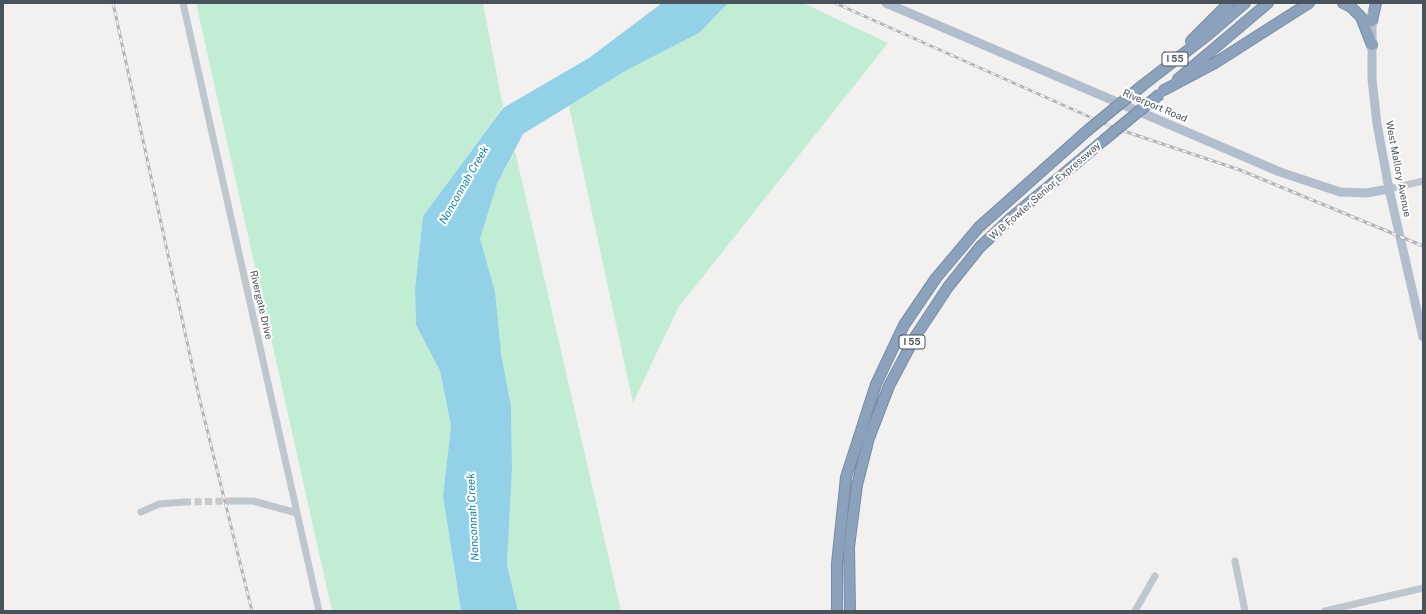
<!DOCTYPE html>
<style>
body{margin:0}
#map{position:relative;width:1426px;height:614px;overflow:hidden;background:#f3f0f0;font-family:"Public Sans",sans-serif}
canvas{display:block}
.frame{position:absolute;inset:0;border:4px solid #49535d;pointer-events:none}
</style>
<div id="map">
<canvas width="1426" height="614"></canvas>
<div class="frame"></div>
</div>
<script>
const g = document.querySelector('canvas').getContext('2d');
g.lineJoin = 'round';
function fillPath(path, color) { g.fillStyle = color; g.fill(path, 'evenodd'); }
const poly = rows => new Path2D(rows.map(r => 'M' + r).join(''));
function stroke(path, color, width, dash) { g.strokeStyle = color; g.lineWidth = width; g.lineCap = dash ? 'butt' : 'round'; g.setLineDash(dash || []); g.stroke(path); }
function drawText(font, color, halo, rows, align = 'center') {
  g.font = font + ' "Public Sans",sans-serif'; g.lineWidth = 4; g.setLineDash([]); g.textBaseline = 'middle'; g.strokeStyle = halo; g.fillStyle = color; for (const [text, x, y, turn = 0] of rows) {
    g.save(); g.translate(x, y); g.rotate((+turn || 0) * Math.PI / 180); g.textAlign = isNaN(turn) ? turn : align; if (halo) g.strokeText(text, 0, 0); g.fillText(text, 0, 0); g.restore();
  }
}
const green = poly([
 [196,3,483,3,503,107,423,216,415,289,416,325,440,371,451,426,443,496,461,611,332,611],
 [727,3,803,3,888,43,678,308,633,403,569,106,627,70,699,33],
 [515,151,621,611,518,611,507,565,512,470,511,406,480,239,497,184]
]);
const water = poly([
 [662,3,727,4,699,33,627,70,523,134,497,184,480,239,495,292,501,353,511,406,512,470,507,565,518,611,461,611,443,496,451,426,440,371,416,325,415,289,423,216,503,108,589,58]
]);
const minorTunnel = poly([
 [184,502,233,501]
]);
const minor = poly([
 [183,3,319,611],
 [1389,189,1423,181],
 [233,501,253,501,297,513],
 [141,512,159,504,184,502],
 [1235,561,1245,611],
 [1135,611,1155,576],
 [1325,611,1423,588]
]);
const major = poly([
 [886,3,1280,172,1340,192,1366,193,1389,189],
 [1372,14,1372,79,1377,124,1389,189,1423,337]
]);
const highway = poly([
 [1343,3,1351,7,1361,17,1372,45],
 [1372,21,1376,3],
 [1191,41,1229,3],
 [1178,79,1268,3],
 [1143,85,1209,34,1245,3],
 [1164,90,1215,63,1309,3],
 [837,611,837,563,846,477,876,384,904,325,936,278,979,227,1088,130],
 [850,611,849,547,857,485,869,438,889,386,915,337,948,287,980,247,1012,217,1104,140]
]);
const rail = poly([
 [113,3,200,401,252,611],
 [835,3,1112,127,1240,170,1423,246]
]);
const highwayBridge = poly([
 [1088,130,1143,85],
 [1104,140,1160,94]
]);
const shields = [
 [1175,59,26],
 [912,342,26]
];
const shieldNames = [
 ["I 55",1175,59],
 ["I 55",912,342]
];
const streetNames = [
 ["Riverport Road",1155,106,23],
 ["West Mallory Avenue",1398,169,79],
 ["W B Fowler Senior Expressway",1045,191,-41],
 ["Rivergate Drive",261,305,77]
];
const waterNames = [
 ["Nonconnah Creek",464,185,-60],
 ["Nonconnah Creek",473,517,-93]
];
fillPath(green, '#c2edd5');
fillPath(water, '#92d1e7');
stroke(minorTunnel, '#c8c9cb', 7, [7, 3.5]);
stroke(highway, '#768ca8', 12);
stroke(minor, '#bfc7ce', 7);
stroke(major, '#b2becd', 9);
stroke(highway, '#8ba1bc', 10);
stroke(rail, '#b3b5ba', 3);
stroke(rail, '#fff', 1.5, [4.5]);
stroke(highwayBridge, '#768ca8', 12, []);
stroke(highwayBridge, '#8ba1bc', 10);
for (const [x, y, w] of shields) { const box = new Path2D(); box.roundRect(x - w / 2, y - 7, w, 14, 3); g.fillStyle = '#fff'; g.fill(box); stroke(box, '#49535d', 1); }
drawText('bold 9px', '#49535d', null, shieldNames);
drawText('10px', '#49535d', '#fff', streetNames);
drawText('italic 11px', '#157fa4', '#fff', waterNames);
</script>
